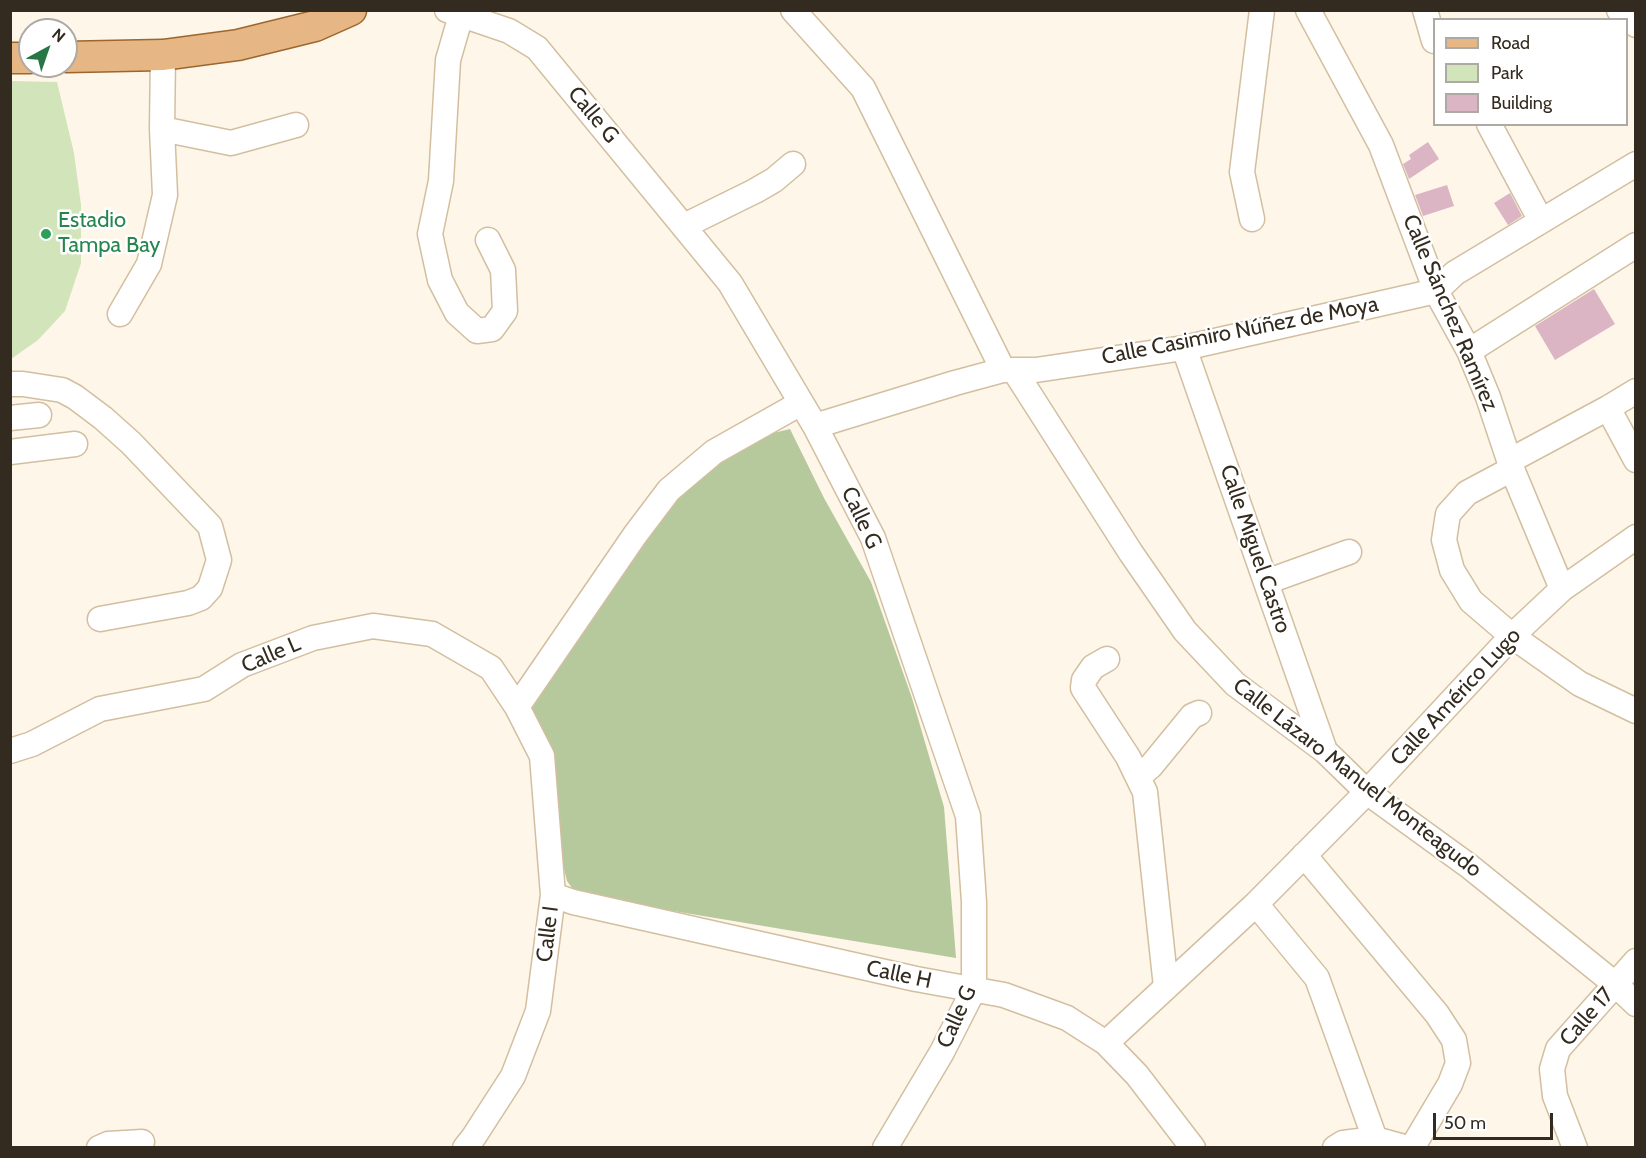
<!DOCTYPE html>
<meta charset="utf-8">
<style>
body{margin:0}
#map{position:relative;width:1646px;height:1158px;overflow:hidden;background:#fef6e9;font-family:Cabin,sans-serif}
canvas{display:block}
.frame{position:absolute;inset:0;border:12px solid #332b1f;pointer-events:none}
.legend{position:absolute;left:1433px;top:18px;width:195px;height:108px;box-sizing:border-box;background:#fff;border:2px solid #adaaa5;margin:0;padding:8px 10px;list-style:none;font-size:18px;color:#332b1f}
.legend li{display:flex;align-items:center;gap:12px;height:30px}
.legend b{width:30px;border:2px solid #adaaa5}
.north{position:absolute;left:18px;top:18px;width:60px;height:60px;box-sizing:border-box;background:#fff;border:2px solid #adaaa5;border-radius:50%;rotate:40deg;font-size:16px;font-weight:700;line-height:24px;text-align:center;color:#332b1f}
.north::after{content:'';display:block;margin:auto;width:21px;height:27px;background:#277646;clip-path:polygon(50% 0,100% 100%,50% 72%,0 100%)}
.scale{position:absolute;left:1433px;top:1113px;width:120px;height:27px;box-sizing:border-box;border:3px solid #332b1f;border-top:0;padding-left:8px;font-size:18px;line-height:21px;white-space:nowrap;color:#332b1f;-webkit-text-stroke:4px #fff;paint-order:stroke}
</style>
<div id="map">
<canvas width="1646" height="1158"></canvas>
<div class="frame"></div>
<ul class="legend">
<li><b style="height:8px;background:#e6b685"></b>Road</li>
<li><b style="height:16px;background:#d1e4ba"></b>Park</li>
<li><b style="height:16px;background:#dbb5c4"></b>Building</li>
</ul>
<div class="north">N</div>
<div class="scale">50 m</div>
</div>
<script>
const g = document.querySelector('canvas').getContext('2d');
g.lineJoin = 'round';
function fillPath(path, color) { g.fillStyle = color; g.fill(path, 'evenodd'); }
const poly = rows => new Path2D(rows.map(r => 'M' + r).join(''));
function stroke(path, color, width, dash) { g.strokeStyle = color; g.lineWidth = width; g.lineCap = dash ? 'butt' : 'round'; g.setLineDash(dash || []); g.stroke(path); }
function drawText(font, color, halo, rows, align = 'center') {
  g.font = font + ' Cabin,sans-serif'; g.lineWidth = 5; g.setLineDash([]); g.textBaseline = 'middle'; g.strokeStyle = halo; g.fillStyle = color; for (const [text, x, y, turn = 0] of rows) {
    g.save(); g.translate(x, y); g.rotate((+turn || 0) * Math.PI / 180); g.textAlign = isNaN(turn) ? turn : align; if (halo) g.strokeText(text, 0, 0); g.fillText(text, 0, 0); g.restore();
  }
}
const green = poly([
 [11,81,57,82,74,153,81,205,81,263,65,311,38,340,11,359]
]);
const forest = poly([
 [790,429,824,498,871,582,912,698,944,807,956,958,577,895,567,881,523,708,623,568,678,498,716,464,769,434]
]);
const building = poly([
 [1428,142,1439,159,1409,179,1403,164,1411,159,1409,155],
 [1447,185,1454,206,1423,216,1415,195],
 [1510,193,1522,216,1508,225,1494,203],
 [1594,289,1615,324,1555,360,1535,326]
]);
const minor = poly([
 [447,10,509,31,537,48,730,283,815,426,873,538,968,816,974,902,974,989,942,1052,885,1148],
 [793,10,863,88,1003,370],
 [1308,10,1381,145,1436,291,1469,351,1488,397,1512,469,1562,589],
 [1425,10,1434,41],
 [1619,10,1636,25],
 [461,15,448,60,441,181,430,234,440,280,457,313,477,331,492,329,505,311,503,270,488,240],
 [1489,124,1541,221],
 [162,129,231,143,296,125],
 [1252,219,1242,172,1262,10],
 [684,226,755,191,774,180,793,164],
 [120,314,149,264,165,195,162,129,163,55],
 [1184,348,1325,751],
 [1469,351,1636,245],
 [1014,370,1131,553,1185,631,1235,684,1325,751,1367,792,1469,866,1615,984,1636,1004],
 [10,384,23,384,62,390,75,397,103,418,131,443,210,526,219,560,210,588,201,598,188,603,100,619],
 [1608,408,1636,460],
 [10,418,39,415],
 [815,426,955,383,1003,370,1036,370,1184,348,1436,291,1455,273,1636,164],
 [10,452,75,444],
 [1511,460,1608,408,1636,391],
 [1512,469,1467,493,1448,514,1444,540,1452,570,1471,601,1512,636,1580,684,1636,711],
 [1266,582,1349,552],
 [1107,659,1093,667,1084,680,1083,688,1128,757,1145,792,1166,987],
 [517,707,635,535,669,490,714,452,801,403],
 [10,751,32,744,100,709,204,689,242,665,313,638,373,626,432,634,491,668,517,707,542,756,553,895,538,1011,513,1076,473,1138,465,1148],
 [1138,777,1151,766,1192,716,1199,713],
 [1304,855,1437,1014,1454,1040,1458,1063,1450,1084,1412,1148],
 [553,895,573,902,916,979,1004,995,1067,1018,1106,1043,1137,1075,1193,1148],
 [1256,904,1317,978,1375,1139],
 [1106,1043,1256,904,1367,792,1512,636,1562,589,1636,537],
 [99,1148,108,1144,142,1142],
 [1335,1148,1343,1143,1375,1139,1408,1148],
 [1575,1148,1555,1096,1552,1069,1558,1049,1636,961]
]);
const major = poly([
 [66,57,163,55,238,45,315,26,351,10],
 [10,58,30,58]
]);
const markers = [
 [46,234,6,"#2e9e5b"]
];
const streetNames = [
 ["Calle G",593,115,50],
 ["Calle Sánchez Ramírez",1450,313,67],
 ["Calle Casimiro Núñez de Moya",1240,331,-11],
 ["Calle G",861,518,65],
 ["Calle Miguel Castro",1255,549,71],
 ["Calle L",271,655,-23],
 ["Calle Américo Lugo",1456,697,-47],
 ["Calle Lázaro Manuel Monteagudo",1357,778,38],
 ["Calle I",548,934,-83],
 ["Calle H",899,975,12],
 ["Calle G",957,1017,-66],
 ["Calle 17",1587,1017,-49]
];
const leisureNames = [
 ["Estadio",58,221],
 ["Tampa Bay",58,246]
];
fillPath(green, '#d1e4ba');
fillPath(forest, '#b5c99c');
fillPath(building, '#dbb5c4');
stroke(minor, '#d3bfa0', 27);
stroke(major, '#9d662c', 33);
stroke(minor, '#fff', 24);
stroke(major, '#e6b685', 30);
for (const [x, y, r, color] of markers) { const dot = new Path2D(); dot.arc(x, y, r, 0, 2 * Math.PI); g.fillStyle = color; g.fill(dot); stroke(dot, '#fff', 2); }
drawText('22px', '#332b1f', '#fff', streetNames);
drawText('22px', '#27864d', '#fff', leisureNames, 'left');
</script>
